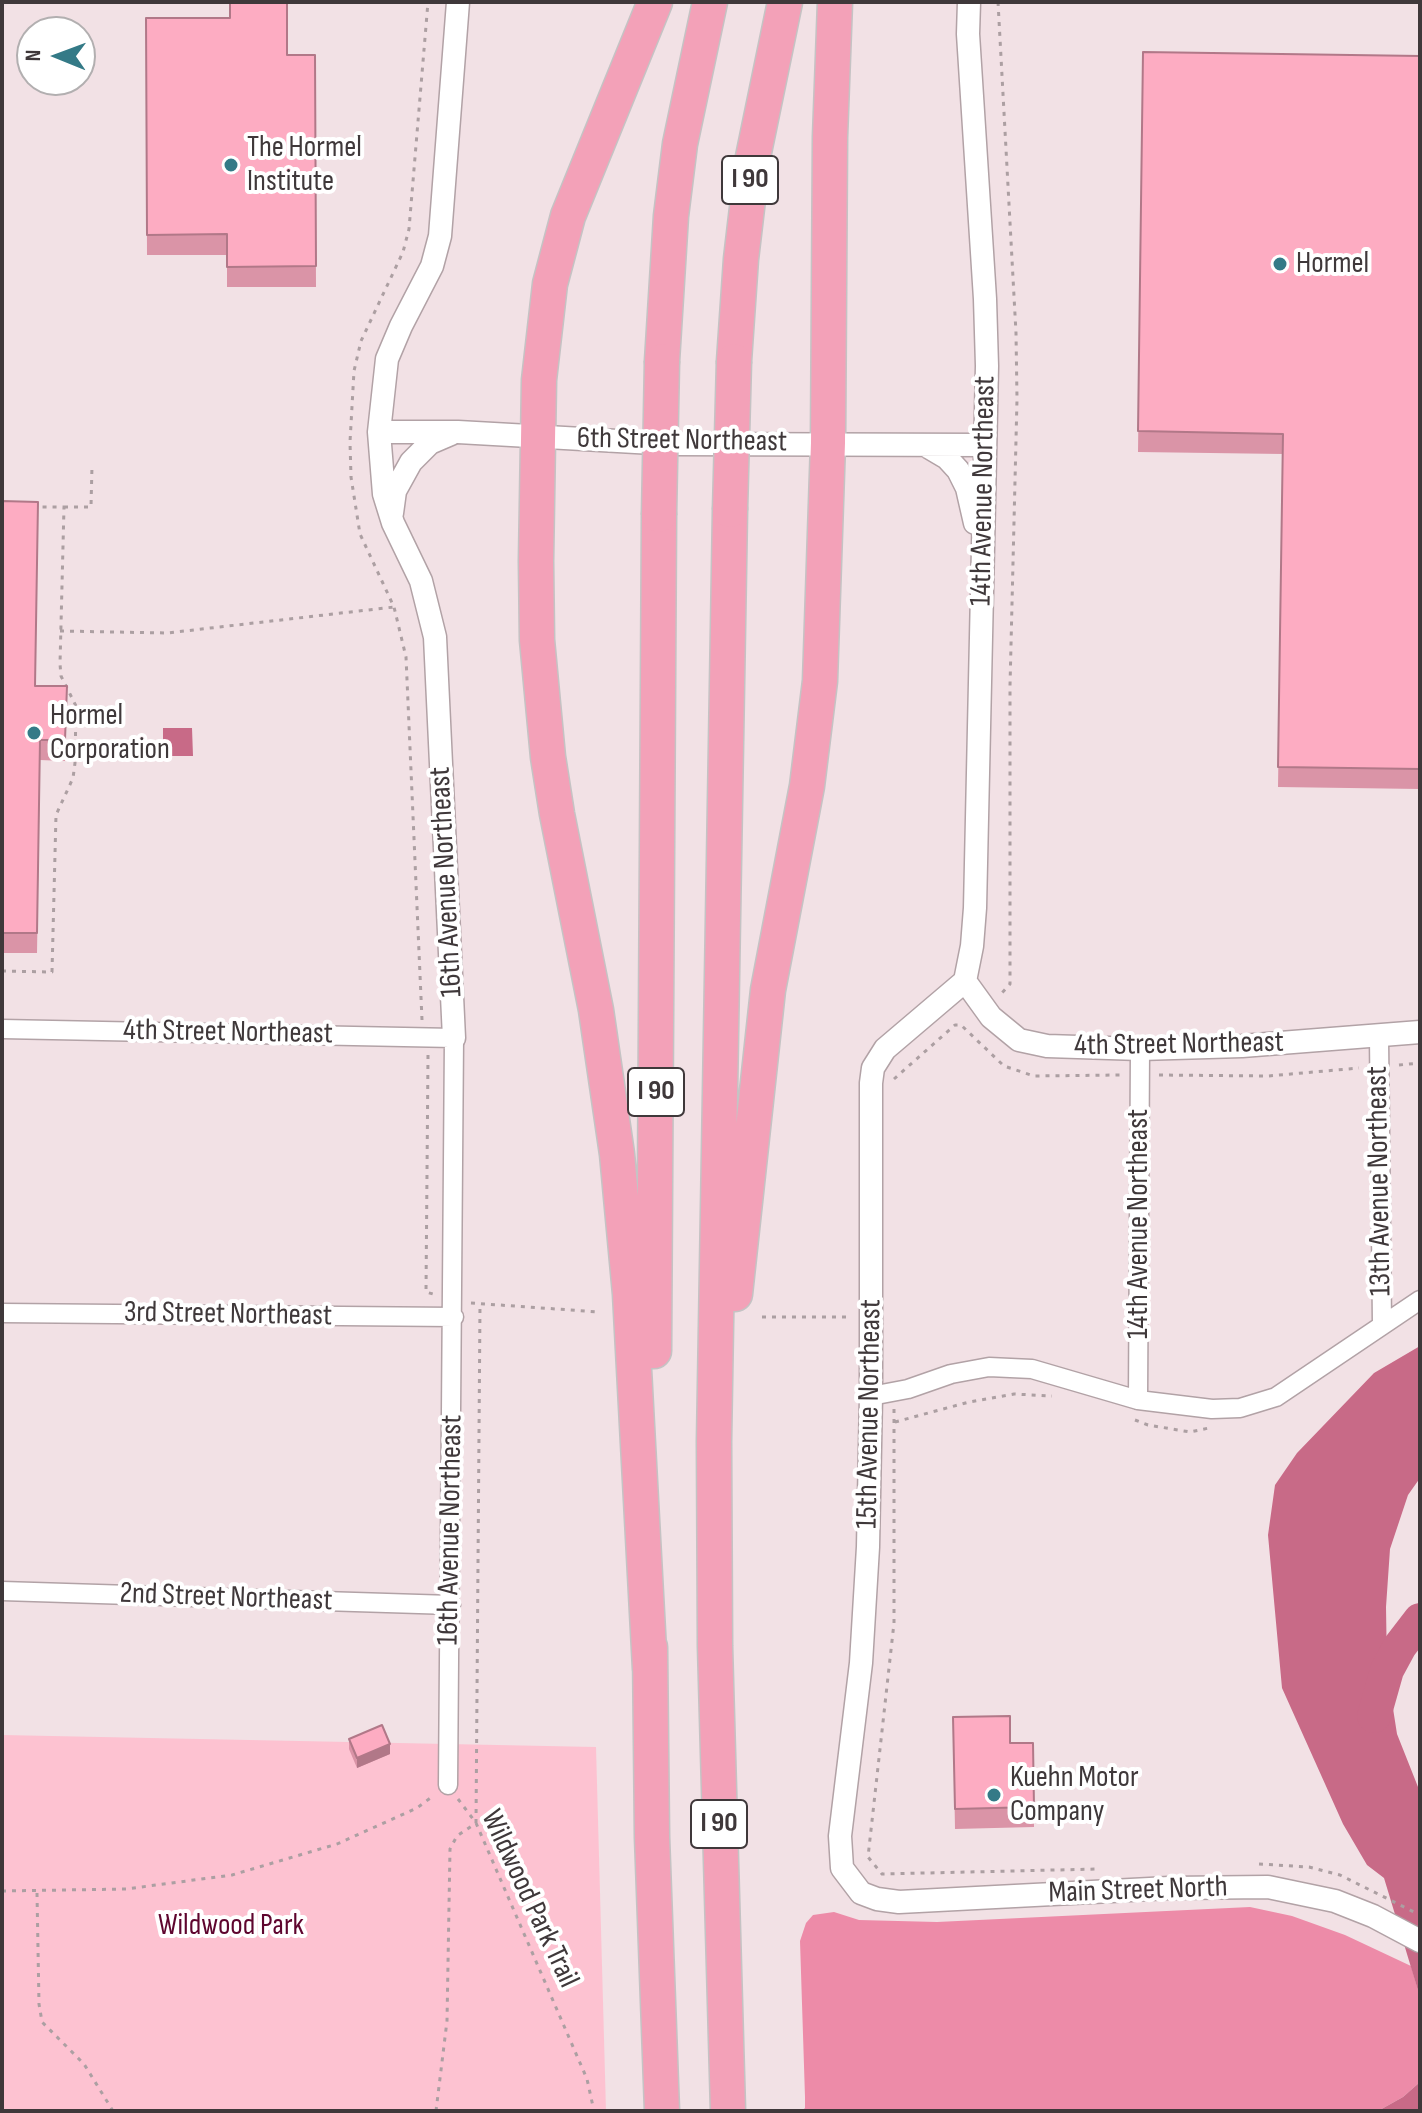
<!DOCTYPE html>
<style>
body{margin:0}
#map{position:relative;width:1422px;height:2113px;overflow:hidden;background:#f2e1e5;font-family:"Sofia Sans Condensed",sans-serif}
canvas{display:block}
.frame{position:absolute;inset:0;border:4px solid #3f383a;pointer-events:none}
.north{position:absolute;left:16px;top:16px;width:80px;height:80px;box-sizing:border-box;background:#fff;border:2px solid #b2afb0;border-radius:50%;rotate:271deg;font-size:22px;font-weight:700;line-height:32px;text-align:center;color:#3f383a}
.north::after{content:'';display:block;margin:auto;width:28px;height:36px;background:#347a87;clip-path:polygon(50% 0,100% 100%,50% 72%,0 100%)}
</style>
<div id="map">
<canvas width="1422" height="2113"></canvas>
<div class="frame"></div>
<div class="north">N</div>
</div>
<script>
const g = document.querySelector('canvas').getContext('2d');
g.lineJoin = 'round';
function fillPath(path, color) { g.fillStyle = color; g.fill(path, 'evenodd'); }
const poly = rows => new Path2D(rows.map(r => 'M' + r).join(''));
function stroke(path, color, width, dash) { g.strokeStyle = color; g.lineWidth = width; g.lineCap = dash ? 'butt' : 'round'; g.setLineDash(dash || []); g.stroke(path); }
function drawText(font, color, halo, rows, align = 'center') {
  g.font = font + ' "Sofia Sans Condensed",sans-serif'; g.lineWidth = 8; g.setLineDash([]); g.textBaseline = 'middle'; g.strokeStyle = halo; g.fillStyle = color; for (const [text, x, y, turn = 0] of rows) {
    g.save(); g.translate(x, y); g.rotate((+turn || 0) * Math.PI / 180); g.textAlign = isNaN(turn) ? turn : align; if (halo) g.strokeText(text, 0, 0); g.fillText(text, 0, 0); g.restore();
  }
}
const green = poly([
 [2,1735,596,1747,606,2111,2,2111]
]);
const forest = poly([
 [1250,1907,1292,1916,1345,1935,1411,1966,1420,1997,1420,2082,1403,2097,1378,2111,802,2111,805,2108,805,2097,800,1941,806,1923,813,1915,834,1912,859,1920,937,1922]
]);
const water = poly([
 [163,728,192,728,193,756,163,756],
 [1420,1346,1420,1478,1408,1495,1390,1549,1386,1607,1387,1670,1397,1734,1420,1792,1420,1997,1384,1878,1367,1865,1343,1824,1282,1688,1268,1535,1275,1485,1297,1453,1374,1373],
 [1420,2082,1420,2111,1378,2111,1403,2097]
]);
const river = poly([
 [1374,1716,1387,1670,1400,1646,1420,1620]
]);
const path = poly([
 [998,2,1016,333,1017,399,1010,686,1010,984,1001,994],
 [64,507,91,507,92,466],
 [60,631,167,633,394,607],
 [2,971,52,972,56,815,73,778,75,763,76,706,61,676,60,664,64,507,34,507],
 [422,1020,406,657,394,607,360,534,351,477,350,442,354,371,361,341,403,252,409,229,428,2],
 [428,1055,426,1292,433,1294],
 [1399,1065,1420,1063],
 [1159,1075,1268,1076,1359,1068],
 [894,1079,955,1025,961,1025,1004,1066,1034,1076,1120,1075],
 [471,1303,599,1312],
 [762,1317,850,1317],
 [894,1409,894,1623,868,1857,882,1874,1099,1869],
 [1135,1420,1148,1425,1190,1432,1209,1428],
 [895,1422,969,1402,1014,1394,1052,1396],
 [458,1799,476,1823,587,2079,594,2111],
 [476,1823,480,1304],
 [1259,1864,1309,1867,1340,1875,1420,1915],
 [2,1891,126,1889,232,1875,337,1844,417,1808,433,1796],
 [37,1893,39,2004,42,2022,84,2064,113,2111],
 [436,2111,447,2021,450,1849,457,1836,476,1823]
]);
const minor = poly([
 [2,1029,454,1038,448,1785],
 [1379,1037,1382,1325],
 [2,1313,454,1317],
 [871,1396,908,1389,951,1374,989,1367,1032,1369,1138,1400,1212,1409,1240,1408,1276,1397,1420,1300],
 [1138,1400,1140,1049],
 [2,1591,451,1605]
]);
const tertiary = poly([
 [379,432,458,432,671,444,985,445],
 [925,445,947,458,958,470,967,488,975,523],
 [392,513,395,491,411,462,430,443,451,434],
 [965,981,885,1049,873,1068,871,1083,871,1396,868,1547,861,1663,840,1836,842,1868,861,1893,877,1899,899,1902,1169,1888,1268,1887,1335,1901,1373,1916,1420,1941],
 [965,981,972,946,975,908,987,366,985,299,968,34,969,2],
 [965,981,991,1017,1019,1040,1047,1046,1140,1049,1242,1046,1420,1032],
 [454,1038,435,637,421,581,393,523,384,494,379,432,387,359,401,326,432,266,440,236,458,2]
]);
const motorway = poly([
 [662,361,671,216,680,144,710,2],
 [734,361,741,259,753,157,785,2],
 [735,1294,768,990,807,786,820,681,828,443,830,137,835,2],
 [654,1351,659,515],
 [650,1647,652,1837,662,2111],
 [650,1669,630,1294,617,1154,596,1010,557,814,548,757,537,640,536,561,539,380,550,284,568,216,655,2],
 [728,2111,715,1646,714,1441,730,510]
]);
const motorwayBridge = poly([
 [730,510,734,361],
 [659,515,662,361]
]);
const wall = poly([
 [146,18,287,55,315,55,316,287,227,287,227,255,147,255],
 [1143,52,1420,56,1420,789,1278,787,1283,454,1138,452],
 [2,501,35,686,67,686,65,761,40,760,37,953,2,953],
 [953,1717,1010,1743,1034,1807,1034,1827,955,1829],
 [349,1739,390,1754,357,1768,349,1749]
]);
const shadedWall = poly([
 [390,1744,390,1754,357,1768,357,1758]
]);
const building = poly([
 [230,2,287,2,287,55,315,55,316,266,227,267,227,234,147,235,146,18,230,18,230,2],
 [1143,52,1420,56,1420,769,1278,767,1283,434,1138,431,1143,52],
 [2,501,38,502,35,686,67,686,65,740,40,740,37,933,2,933,2,501],
 [1010,1716,1010,1743,1033,1743,1034,1807,955,1809,953,1717,1010,1716],
 [382,1725,390,1744,357,1758,349,1739,382,1725]
]);
const markers = [
 [231,165,8,"#347a87"],
 [1280,264,8,"#347a87"],
 [34,733,8,"#347a87"],
 [994,1795,8,"#347a87"]
];
const shields = [
 [750,180,56],
 [656,1092,56],
 [719,1824,56]
];
const shieldNames = [
 ["I 90",750,180],
 ["I 90",656,1092],
 ["I 90",719,1824]
];
const poiNames = [
 ["The Hormel",247,148],
 ["Institute",247,182],
 ["Hormel",1296,264],
 ["Hormel",50,716],
 ["Corporation",50,750],
 ["Kuehn Motor",1010,1778],
 ["Company",1010,1812]
];
const streetNames = [
 ["6th Street Northeast",682,441,1],
 ["14th Avenue Northeast",984,491,-89],
 ["16th Avenue Northeast",447,882,-93],
 ["4th Street Northeast",228,1033,1],
 ["4th Street Northeast",1179,1045,-1],
 ["13th Avenue Northeast",1380,1181,-91],
 ["14th Avenue Northeast",1139,1224,-90],
 ["3rd Street Northeast",228,1315,1],
 ["15th Avenue Northeast",870,1414,-89],
 ["16th Avenue Northeast",451,1530,-89],
 ["2nd Street Northeast",226,1598,2],
 ["Main Street North",1138,1891,-2],
 ["Wildwood Park Trail",529,1899,65]
];
const parkNames = [
 ["Wildwood Park",231,1926]
];
fillPath(green, '#fdc2d1');
fillPath(forest, '#ed8ba8');
fillPath(water, '#c86a87');
stroke(river, '#c86a87', 34);
stroke(minor, '#b2a2a6', 21);
stroke(tertiary, '#b2a2a6', 25);
stroke(motorway, '#c5c3c4', 37);
stroke(path, '#ac9fa2', 3, [4, 6]);
stroke(minor, '#fff', 18);
stroke(tertiary, '#fff', 22);
stroke(motorway, '#f3a1b8', 34);
stroke(motorwayBridge, '#c5c3c4', 37, []);
stroke(motorwayBridge, '#f3a1b8', 34);
fillPath(wall, '#da94a7');
fillPath(shadedWall, '#b17888');
fillPath(building, '#fdacc2');
stroke(building, '#b17888', 2);
for (const [x, y, r, color] of markers) { const dot = new Path2D(); dot.arc(x, y, r, 0, 2 * Math.PI); g.fillStyle = color; g.fill(dot); stroke(dot, '#fff', 3); }
for (const [x, y, w] of shields) { const box = new Path2D(); box.roundRect(x - w / 2, y - 24, w, 48, 6); g.fillStyle = '#fff'; g.fill(box); stroke(box, '#3f383a', 2); }
drawText('bold 28px', '#3f383a', null, shieldNames);
drawText('30px', '#3f383a', '#fff', poiNames, 'left');
drawText('30px', '#3f383a', '#fff', streetNames);
drawText('30px', '#5e052e', '#fff', parkNames);
</script>
